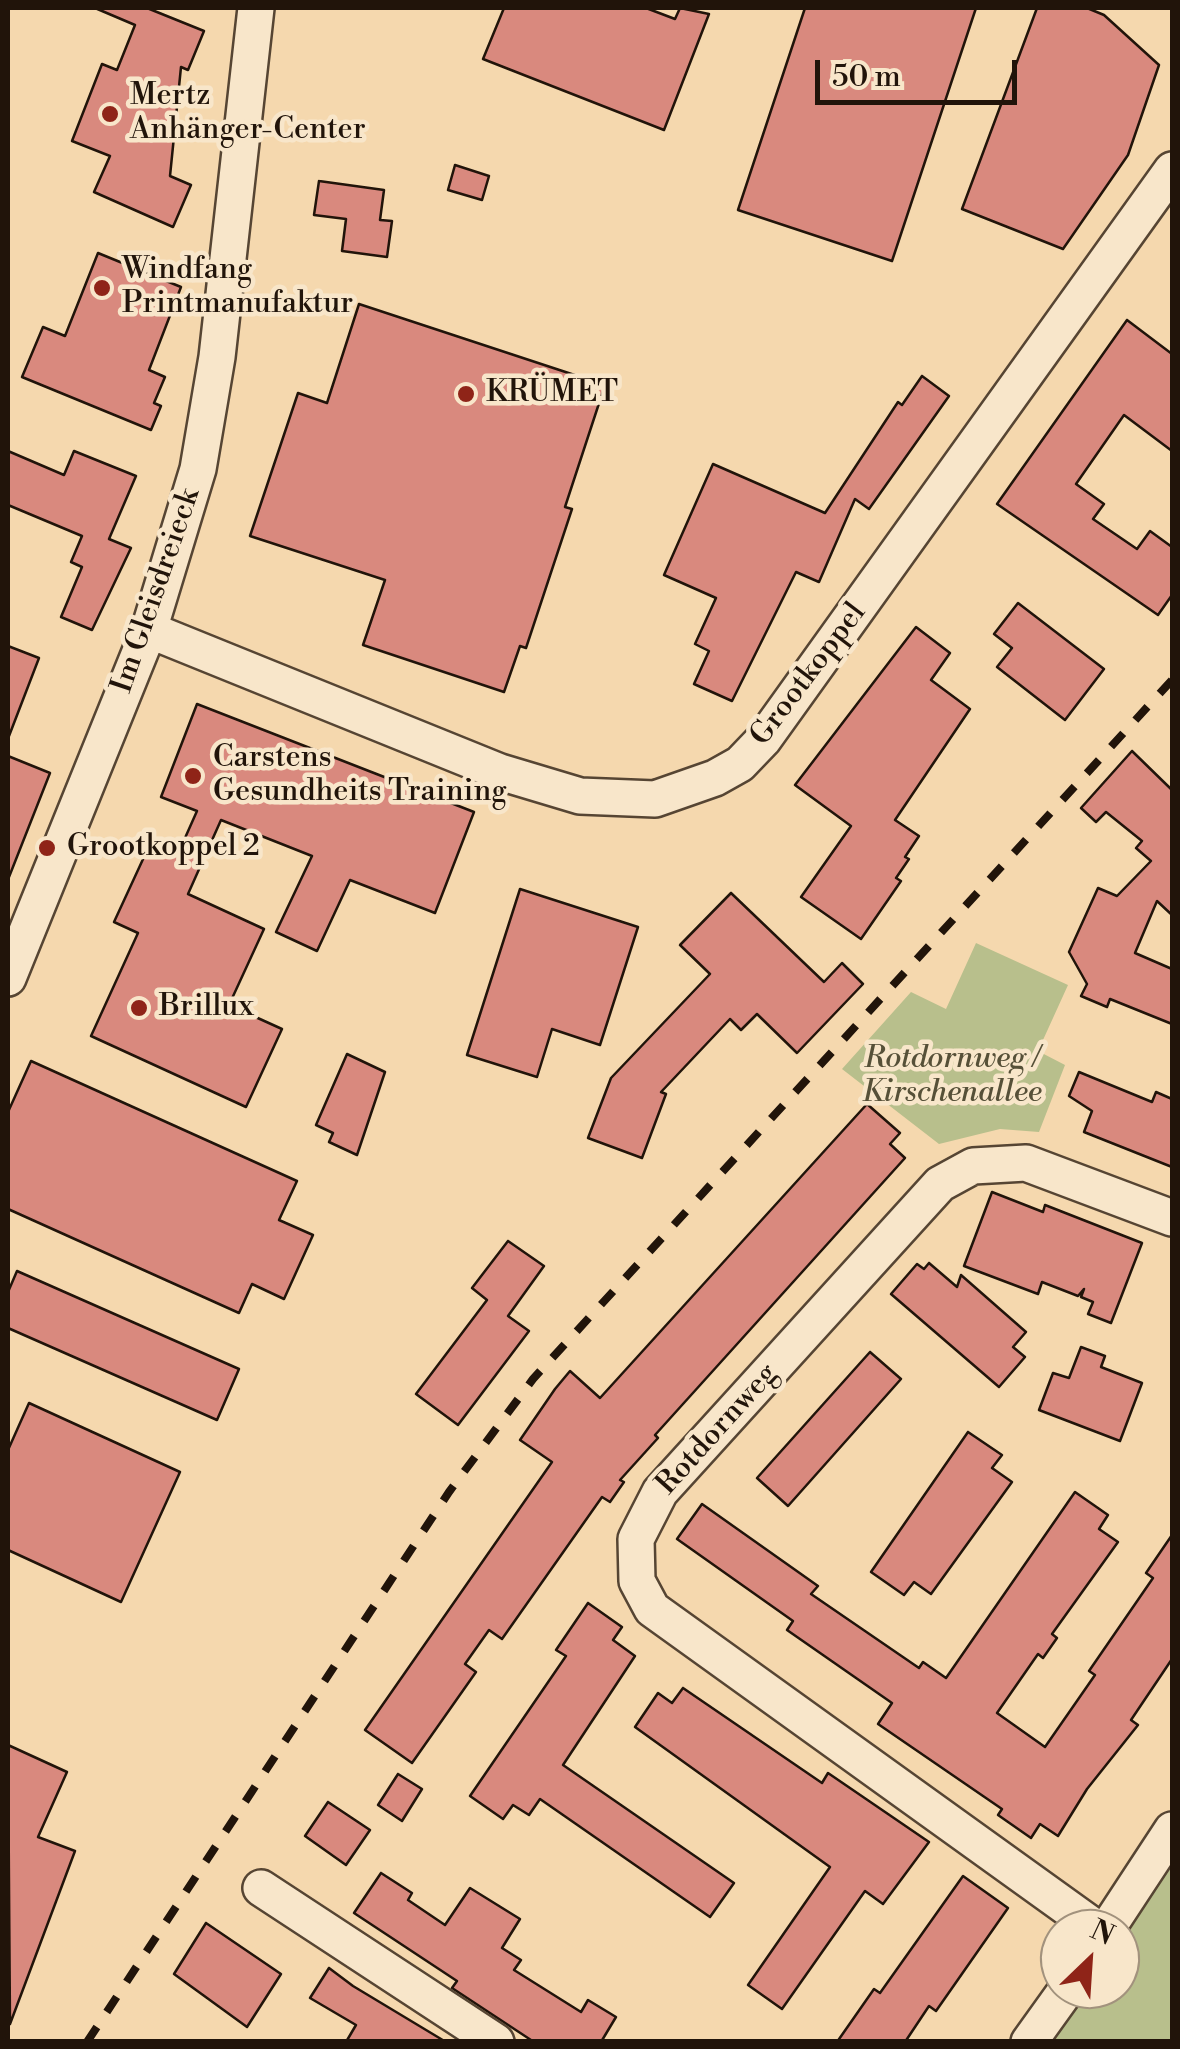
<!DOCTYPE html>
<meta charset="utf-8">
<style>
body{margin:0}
#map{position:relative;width:1180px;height:2049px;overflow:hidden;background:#f5d8ae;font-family:"Libre Bodoni",serif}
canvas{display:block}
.frame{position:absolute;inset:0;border:10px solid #21140a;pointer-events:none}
.north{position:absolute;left:1040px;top:1909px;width:100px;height:100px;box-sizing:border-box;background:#f8e6ca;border:2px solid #a2927d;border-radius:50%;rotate:25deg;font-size:28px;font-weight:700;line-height:40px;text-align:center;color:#21140a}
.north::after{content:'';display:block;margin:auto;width:35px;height:45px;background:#8f2418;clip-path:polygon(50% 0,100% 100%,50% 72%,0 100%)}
.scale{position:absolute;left:815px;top:60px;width:202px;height:45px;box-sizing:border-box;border:5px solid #21140a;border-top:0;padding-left:12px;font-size:30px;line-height:35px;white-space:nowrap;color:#21140a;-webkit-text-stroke:8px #f8e6ca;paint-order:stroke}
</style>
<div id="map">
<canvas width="1180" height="2049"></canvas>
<div class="frame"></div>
<div class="north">N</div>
<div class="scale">50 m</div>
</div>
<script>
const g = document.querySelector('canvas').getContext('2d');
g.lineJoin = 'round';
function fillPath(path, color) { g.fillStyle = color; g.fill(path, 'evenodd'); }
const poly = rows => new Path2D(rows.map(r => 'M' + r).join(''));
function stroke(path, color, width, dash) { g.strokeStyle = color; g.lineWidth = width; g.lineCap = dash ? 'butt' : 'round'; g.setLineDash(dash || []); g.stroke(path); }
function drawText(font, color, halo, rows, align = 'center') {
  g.font = font + ' "Libre Bodoni",serif'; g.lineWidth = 9; g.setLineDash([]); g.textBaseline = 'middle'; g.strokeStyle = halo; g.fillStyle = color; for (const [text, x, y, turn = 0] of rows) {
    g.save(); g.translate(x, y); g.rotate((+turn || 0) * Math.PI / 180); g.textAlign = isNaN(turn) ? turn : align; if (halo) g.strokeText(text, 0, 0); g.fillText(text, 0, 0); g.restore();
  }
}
const green = poly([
 [976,943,1068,985,1038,1051,1065,1065,1039,1132,1000,1129,939,1144,842,1069,911,992,946,1009],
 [1172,1864,1172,2041,1050,2042,1086,1989,1120,1989,1120,1940]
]);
const building = poly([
 [95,8,147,8,204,31,188,70,181,67,170,176,191,185,173,227,94,192,110,156,72,141,102,64,117,70,135,25,95,8],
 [504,8,646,8,675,19,680,8,709,14,664,130,483,59,504,8],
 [805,8,976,8,892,261,738,210,805,8],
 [1037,8,1087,8,1104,15,1159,65,1128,155,1063,249,962,209,1037,8],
 [455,165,489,176,482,200,448,190,455,165],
 [319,181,384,190,380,220,392,221,387,257,342,251,346,219,314,215,319,181],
 [98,253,181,287,149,370,165,377,154,403,161,406,151,430,22,377,43,327,65,336,98,253],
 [359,304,605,385,565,507,572,509,526,648,520,646,504,692,363,645,385,580,250,536,298,393,327,403,359,304],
 [1127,320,1172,354,1172,451,1124,415,1076,484,1104,504,1093,519,1137,549,1150,531,1172,547,1172,595,1158,615,997,504,1127,320],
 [922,376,949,396,869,509,855,499,819,582,796,572,732,701,694,684,709,651,695,644,716,598,664,575,713,464,825,513,898,402,902,405,922,376],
 [8,451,64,475,74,451,136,476,109,539,131,548,92,630,61,617,82,567,71,562,82,536,8,505,8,451],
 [1018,603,1104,669,1065,720,997,667,1012,648,994,634,1018,603],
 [916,627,950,653,931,680,970,709,895,820,919,836,905,857,909,859,896,878,901,881,861,939,801,897,851,826,795,785,916,627],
 [8,646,39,658,9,736,8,735,8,646],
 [197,704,474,812,435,913,350,880,317,951,276,932,312,856,221,820,188,894,264,929,229,1005,282,1029,246,1107,91,1036,138,933,114,922,150,844,177,856,197,811,161,797,197,704],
 [1132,751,1172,790,1172,915,1157,901,1135,953,1172,969,1172,1024,1110,999,1107,1007,1081,996,1087,984,1069,952,1098,888,1117,896,1151,861,1136,848,1142,841,1106,812,1096,822,1081,808,1132,751],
 [8,756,50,773,9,877,8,877,8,756],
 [520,889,638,927,600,1045,552,1029,537,1077,467,1055,520,889],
 [731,893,824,982,842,963,863,984,797,1053,757,1014,741,1030,730,1019,661,1092,666,1094,642,1158,588,1138,611,1078,710,974,680,945,731,893],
 [347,1054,385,1072,357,1155,329,1142,333,1133,316,1125,347,1054],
 [31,1061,297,1181,279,1220,313,1235,284,1299,252,1284,239,1313,8,1209,8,1112,31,1061],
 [1079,1072,1152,1102,1156,1092,1172,1099,1172,1167,1084,1132,1092,1111,1069,1096,1079,1072],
 [867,1104,900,1133,890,1144,905,1158,655,1435,658,1438,620,1480,624,1482,610,1502,602,1497,502,1639,489,1630,465,1664,476,1672,412,1763,365,1730,552,1462,520,1440,555,1389,570,1371,600,1398,867,1104],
 [992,1192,1043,1212,1045,1205,1142,1243,1111,1323,1088,1314,1093,1302,1081,1297,1084,1289,1078,1296,1042,1282,1038,1294,964,1266,992,1192],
 [508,1241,544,1266,508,1316,529,1331,458,1425,416,1394,487,1300,472,1288,508,1241],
 [929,1263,957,1287,961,1275,1026,1332,1013,1347,1025,1357,999,1387,891,1294,917,1264,924,1269,929,1263],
 [17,1271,239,1369,217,1420,8,1328,8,1292,17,1271],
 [1081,1347,1105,1356,1101,1367,1142,1383,1120,1441,1039,1410,1053,1373,1069,1378,1081,1347],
 [870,1352,901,1379,788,1506,757,1478,870,1352],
 [29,1403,180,1472,121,1602,8,1550,8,1450,29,1403],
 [968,1432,1002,1455,992,1468,1012,1482,931,1594,914,1582,904,1595,871,1572,968,1432],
 [1075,1492,1108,1515,1099,1529,1118,1542,1052,1634,1057,1638,1043,1658,1038,1654,997,1713,1045,1747,1095,1675,1089,1671,1153,1578,1146,1573,1172,1535,1172,1659,1131,1720,1138,1725,1087,1789,1058,1836,1040,1824,1031,1838,998,1815,1002,1809,878,1724,892,1703,787,1630,793,1621,677,1539,702,1504,818,1586,811,1594,919,1668,923,1662,946,1678,1075,1492],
 [588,1603,622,1627,613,1640,635,1656,563,1765,734,1883,710,1917,540,1799,529,1815,513,1805,503,1819,470,1796,566,1656,556,1650,588,1603],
 [683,1688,822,1783,828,1773,929,1842,883,1904,865,1891,782,2009,748,1985,830,1867,635,1727,658,1693,672,1703,683,1688],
 [8,1745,67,1772,38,1837,75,1851,10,2024,8,1745],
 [398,1774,422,1789,402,1821,378,1805,398,1774],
 [328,1802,370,1830,346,1865,305,1836,328,1802],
 [381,1873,412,1893,408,1900,445,1925,470,1888,520,1919,502,1948,521,1960,514,1970,581,2012,588,2000,616,2017,601,2042,534,2042,452,1988,457,1981,354,1913,381,1873],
 [963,1876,1008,1908,936,2011,929,2006,905,2042,837,2042,874,1989,880,1993,963,1876],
 [206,1923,281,1974,247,2027,174,1974,206,1923],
 [329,1968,353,1986,446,2042,346,2042,356,2025,310,1998,329,1968]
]);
const minor = poly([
 [149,630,500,772,580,796,655,799,715,778,740,764,763,740,1172,170],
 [8,978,149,630,198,469,217,357,256,8],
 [261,1888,496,2042],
 [1097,1929,652,1609,637,1581,636,1539,660,1492,940,1184,973,1166,1026,1163,1172,1218],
 [1107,1929,1172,1830],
 [1029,2042,1067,1989]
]);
const rail = poly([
 [87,2042,449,1492,533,1379,1172,680]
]);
const markers = [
 [110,114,10,"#8f2418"],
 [102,288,10,"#8f2418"],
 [466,394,10,"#8f2418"],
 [193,776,10,"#8f2418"],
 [47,848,10,"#8f2418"],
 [139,1008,10,"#8f2418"]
];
const poiNames = [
 ["Mertz",130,97],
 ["Anhänger-Center",130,131],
 ["Windfang",122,271],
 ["Printmanufaktur",122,305],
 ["KRÜMET",486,394],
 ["Carstens",213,759],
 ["Gesundheits Training",213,793],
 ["Grootkoppel 2",67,848],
 ["Brillux",159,1008]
];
const streetNames = [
 ["Im Gleisdreieck",157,591,-71],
 ["Grootkoppel",809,675,-53],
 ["Rotdornweg",718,1430,-48]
];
const parkNames = [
 ["Rotdornweg /",952,1060],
 ["Kirschenallee",952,1094]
];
fillPath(green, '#b8bf8c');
fillPath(building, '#d9897e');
stroke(building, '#21140a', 2.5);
stroke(minor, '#564533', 40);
stroke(minor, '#f8e6ca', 35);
stroke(rail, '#21140a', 8, [18, 18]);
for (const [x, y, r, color] of markers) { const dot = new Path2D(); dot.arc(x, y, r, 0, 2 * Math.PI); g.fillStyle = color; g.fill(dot); stroke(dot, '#f8e6ca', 4); }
drawText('30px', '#21140a', '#f8e6ca', poiNames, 'left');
drawText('30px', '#21140a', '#f8e6ca', streetNames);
drawText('italic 30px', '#565038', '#f8e6ca', parkNames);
</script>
